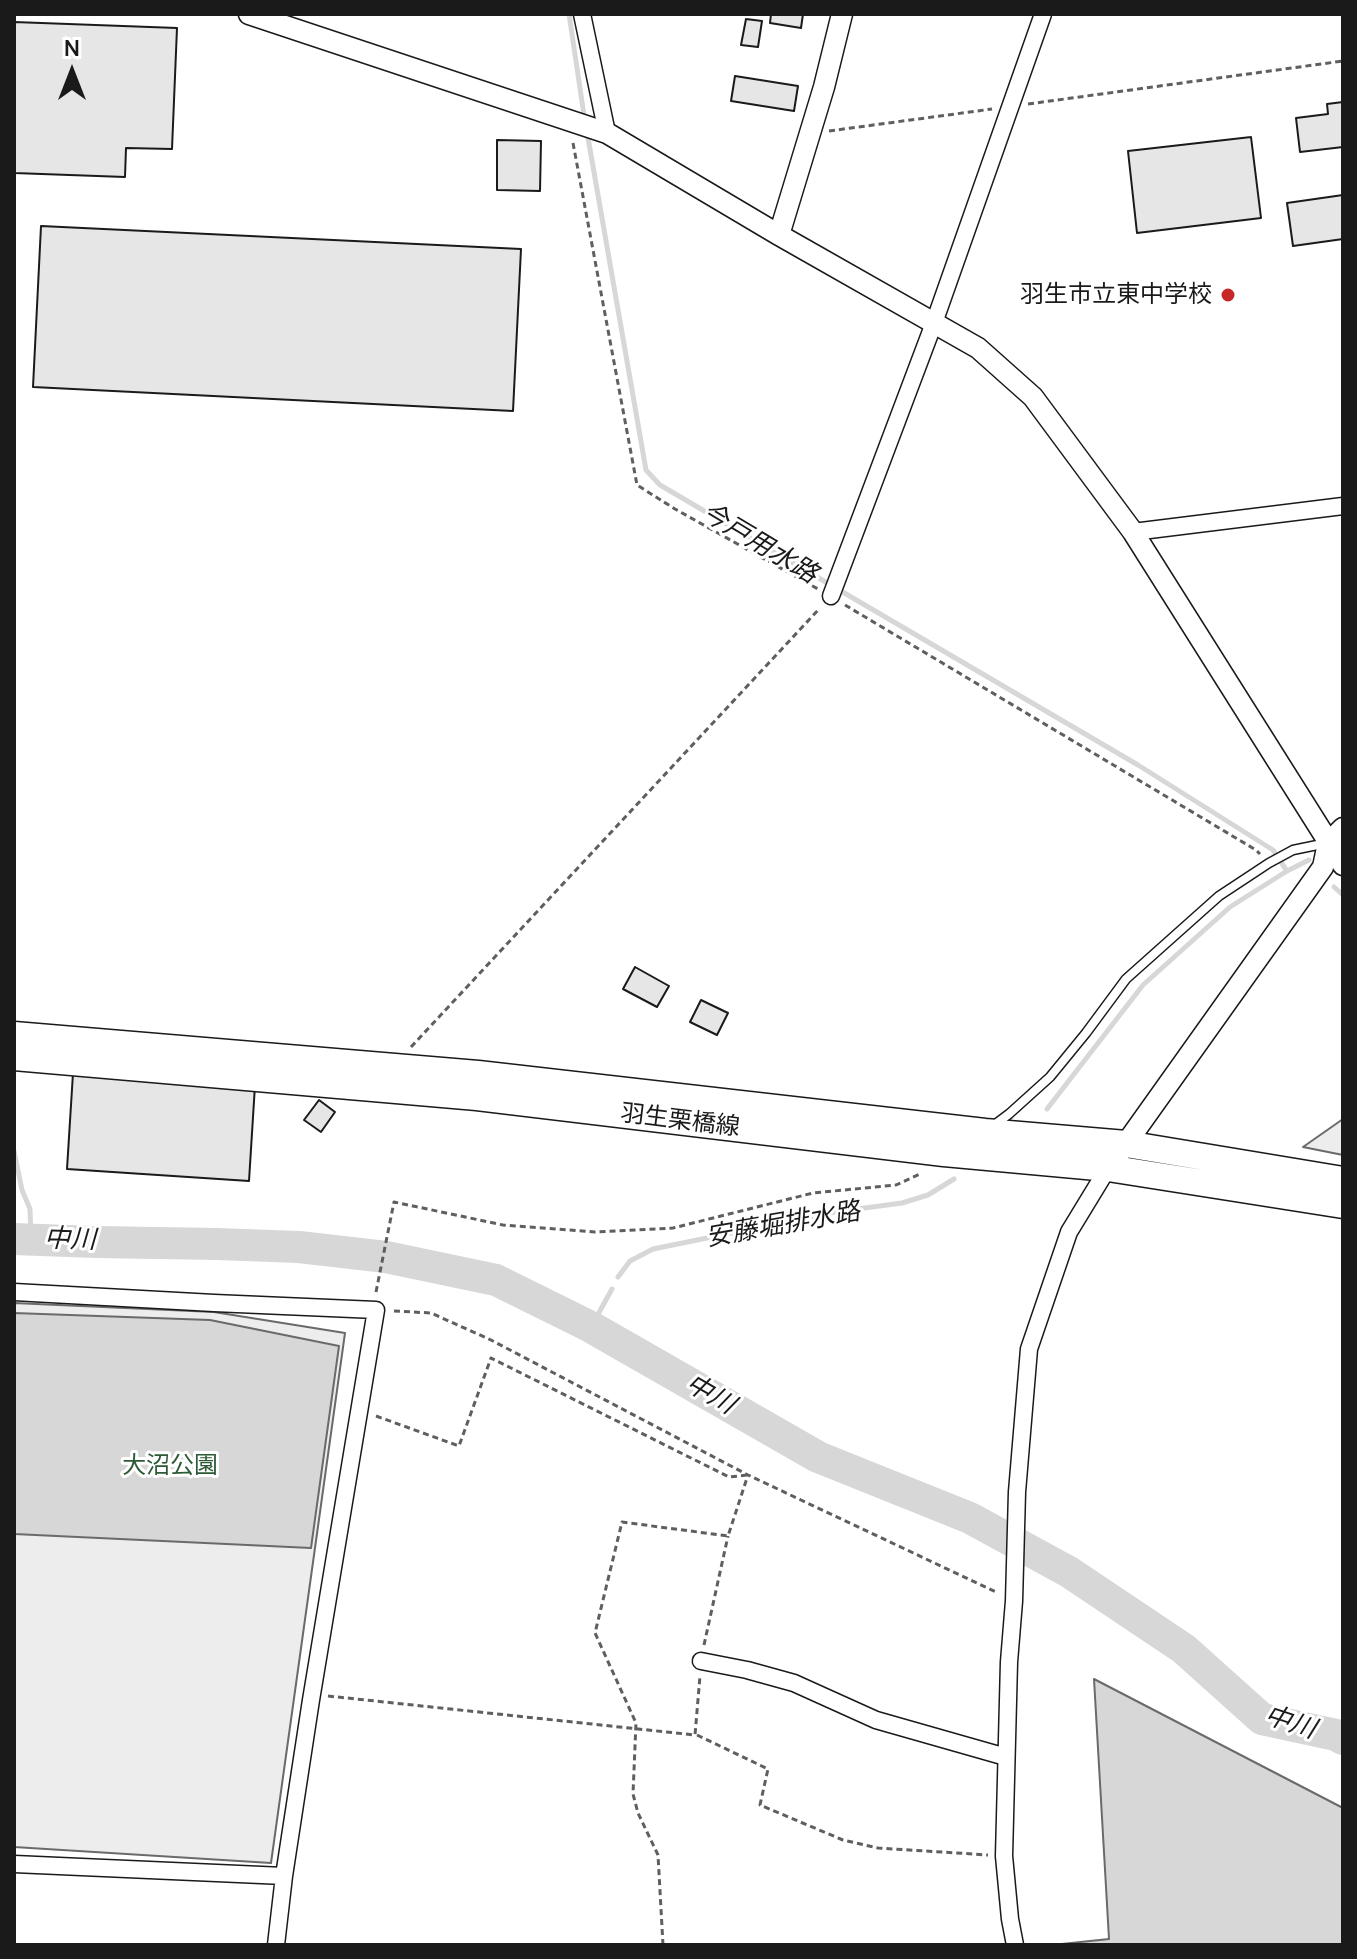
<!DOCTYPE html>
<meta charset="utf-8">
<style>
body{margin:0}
#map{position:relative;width:1357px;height:1959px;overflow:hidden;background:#fff;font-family:Manrope,sans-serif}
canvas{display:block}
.frame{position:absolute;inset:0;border:16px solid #1a1a1a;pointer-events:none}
.north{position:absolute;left:32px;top:32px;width:80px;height:80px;-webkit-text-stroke:6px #fff;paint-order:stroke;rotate:0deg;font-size:22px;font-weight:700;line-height:32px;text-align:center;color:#1a1a1a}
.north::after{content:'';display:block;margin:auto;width:28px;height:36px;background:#1a1a1a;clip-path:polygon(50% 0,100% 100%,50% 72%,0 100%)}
</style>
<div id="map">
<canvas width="1357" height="1959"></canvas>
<div class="frame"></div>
<div class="north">N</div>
</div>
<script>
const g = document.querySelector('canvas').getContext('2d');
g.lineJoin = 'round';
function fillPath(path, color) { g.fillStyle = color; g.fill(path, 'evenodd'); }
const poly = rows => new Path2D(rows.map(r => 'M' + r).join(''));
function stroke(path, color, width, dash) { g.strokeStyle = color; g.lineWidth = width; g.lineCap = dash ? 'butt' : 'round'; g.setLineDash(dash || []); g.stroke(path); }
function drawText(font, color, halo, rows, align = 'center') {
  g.font = font + ' Manrope,"Noto Sans JP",sans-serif'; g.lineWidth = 6; g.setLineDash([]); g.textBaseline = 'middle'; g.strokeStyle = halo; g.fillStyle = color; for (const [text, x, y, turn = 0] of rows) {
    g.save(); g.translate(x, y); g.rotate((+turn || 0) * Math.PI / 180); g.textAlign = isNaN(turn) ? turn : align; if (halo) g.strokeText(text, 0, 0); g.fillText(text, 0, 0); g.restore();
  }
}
const built = poly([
 [1343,1119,1343,1155,1303,1147,1343,1119],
 [14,1303,214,1312,345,1333,271,1863,14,1847,14,1303]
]);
const water = poly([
 [14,1313,210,1320,339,1346,311,1548,14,1534,14,1313],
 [1094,1679,1343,1808,1343,1945,1052,1945,1109,1939,1094,1679]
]);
const stream = poly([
 [569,14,585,122],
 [587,132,646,470,660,485,1138,765,1273,850,1287,871],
 [1334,887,1343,895],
 [1047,1109,1143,985,1230,907,1287,871,1309,860],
 [14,1151,22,1190,30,1209,31,1239],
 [618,1277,630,1261,653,1249,835,1212,902,1203,928,1195,954,1179],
 [591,1327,612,1289]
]);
const river = poly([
 [14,1239,96,1242,217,1244,299,1247,386,1257,496,1280,591,1327,818,1457,970,1518,1069,1572,1184,1649,1262,1719,1336,1735,1343,1739]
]);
const building = poly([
 [771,14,803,14,801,28,770,23,771,14],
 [746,19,762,21,758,47,741,45,746,19],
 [14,22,177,28,172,149,126,148,125,177,14,173,14,22],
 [735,76,798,86,794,111,731,101,735,76],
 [1343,102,1343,147,1300,152,1296,118,1328,114,1327,104,1343,102],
 [1251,137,1261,218,1137,233,1128,151,1251,137],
 [497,140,541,141,540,191,497,190,497,140],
 [1343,195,1343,239,1293,246,1287,203,1343,195],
 [41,226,521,249,513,411,33,387,41,226],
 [635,967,669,986,657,1007,623,989,635,967],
 [701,1000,728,1013,717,1035,690,1022,701,1000],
 [73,1073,255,1085,249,1181,67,1169,73,1073],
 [319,1100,335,1112,321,1132,304,1120,319,1100]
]);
const path = poly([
 [1028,104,1343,61],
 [829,131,992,109],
 [573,143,637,485,675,509,818,589],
 [845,605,1256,850,1260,854],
 [411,1047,820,608],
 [376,1292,394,1202,503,1225,595,1232,673,1228,813,1193,896,1185,920,1174],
 [394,1311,431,1313,491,1340,748,1475,996,1592],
 [376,1416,459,1446,491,1358,729,1477,748,1475],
 [704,1645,728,1536],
 [328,1696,695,1735,700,1676],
 [697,1735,768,1769,760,1805,843,1840,878,1848,988,1855],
 [663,1945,658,1855,638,1813,633,1794,636,1723,595,1633,622,1522,728,1536,748,1475]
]);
const service = poly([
 [993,1126,1009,1114,1050,1077,1086,1033,1126,979,1219,896,1269,863,1293,850,1327,843]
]);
const minor = poly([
 [582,14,607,133],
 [1133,532,1343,506],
 [831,596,934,323,1043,14],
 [14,1292,214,1303,376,1310,311,1700,284,1876,276,1945],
 [701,1661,747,1670,794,1683,876,1720,1006,1757],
 [14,1864,284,1876],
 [1015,1945,1010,1919,1004,1856,1009,1662,1014,1601,1017,1492,1029,1349,1069,1232,1108,1168]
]);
const tertiary = poly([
 [249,14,607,133,779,235,978,348,1033,397,1133,532,1343,865],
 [779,235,824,87,842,14],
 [1120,1152,1323,867,1328,843,1343,828]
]);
const primary = poly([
 [14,1035,478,1074,985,1132,1126,1144,1343,1180],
 [14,1057,477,1097,944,1153,1108,1168,1343,1205]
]);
const markers = [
 [1228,295,8,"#c62828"]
];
const poiNames = [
 ["羽生市立東中学校",1212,295]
];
const streetNames = [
 ["羽生栗橋線",680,1121,7]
];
const parkNames = [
 ["大沼公園",170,1466]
];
const waterNames = [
 ["今戸用水路",759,544,31],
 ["安藤堀排水路",783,1225,-10],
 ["中川",70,1240,2],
 ["中川",710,1395,30],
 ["中川",1290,1723,18]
];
fillPath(built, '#ededed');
stroke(built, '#6a6a6a', 2);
fillPath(water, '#d7d7d7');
stroke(water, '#6a6a6a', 2);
stroke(stream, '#d7d7d7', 5);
stroke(river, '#d7d7d7', 32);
fillPath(building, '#e6e6e6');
stroke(building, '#1a1a1a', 2);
stroke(service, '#1a1a1a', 11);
stroke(minor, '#1a1a1a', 19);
stroke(tertiary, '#1a1a1a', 23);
stroke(primary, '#1a1a1a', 29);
stroke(path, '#5f5f5f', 3, [6, 4]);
stroke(service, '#fff', 8);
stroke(minor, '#fff', 16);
stroke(tertiary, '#fff', 20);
stroke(primary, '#fff', 26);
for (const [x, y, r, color] of markers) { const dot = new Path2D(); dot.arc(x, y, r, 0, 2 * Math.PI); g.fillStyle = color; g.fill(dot); stroke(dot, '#fff', 3); }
drawText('24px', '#1a1a1a', '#fff', poiNames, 'right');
drawText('24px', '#1a1a1a', '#fff', streetNames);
drawText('24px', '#2b5a34', '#fff', parkNames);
drawText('italic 26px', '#1a1a1a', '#fff', waterNames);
</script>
